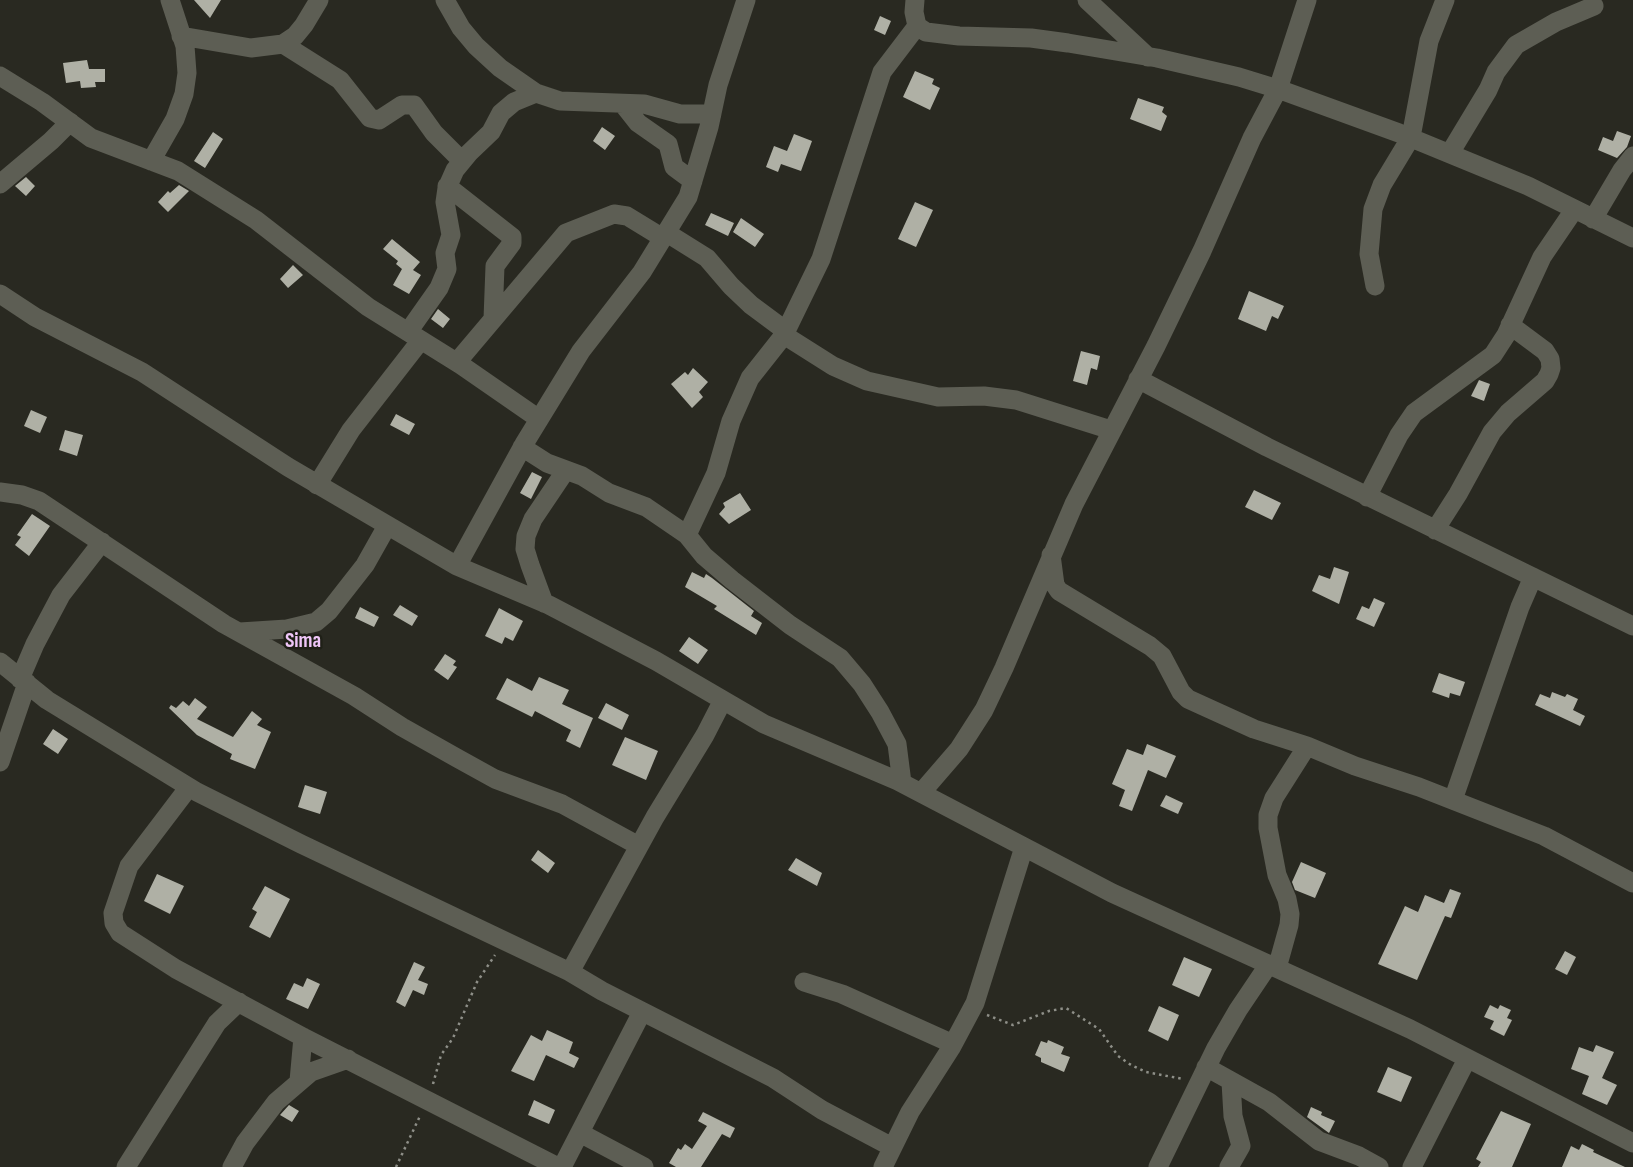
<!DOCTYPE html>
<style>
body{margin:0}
canvas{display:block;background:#292921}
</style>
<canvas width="1633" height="1167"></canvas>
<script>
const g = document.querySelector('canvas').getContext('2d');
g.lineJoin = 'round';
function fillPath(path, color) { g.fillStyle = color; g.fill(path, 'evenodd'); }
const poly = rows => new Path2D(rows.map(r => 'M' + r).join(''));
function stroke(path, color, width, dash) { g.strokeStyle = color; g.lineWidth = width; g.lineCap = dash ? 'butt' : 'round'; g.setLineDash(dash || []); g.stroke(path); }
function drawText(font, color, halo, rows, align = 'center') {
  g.font = font + ' "Sofia Sans Condensed",sans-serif'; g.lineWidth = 5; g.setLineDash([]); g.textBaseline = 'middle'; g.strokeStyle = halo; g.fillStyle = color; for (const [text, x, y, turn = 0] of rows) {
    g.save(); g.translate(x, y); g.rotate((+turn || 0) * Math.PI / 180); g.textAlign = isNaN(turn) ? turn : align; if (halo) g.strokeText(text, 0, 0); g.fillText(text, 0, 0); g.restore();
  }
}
const building = poly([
 [194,0,221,0,210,18],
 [880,16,891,21,885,35,874,30],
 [87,60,89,69,105,69,105,82,95,82,96,87,81,88,80,81,66,83,63,63],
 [915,71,934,79,932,84,940,88,930,110,903,97],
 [1138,98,1164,107,1162,112,1167,116,1161,131,1130,119],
 [602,127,615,136,605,150,593,141],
 [1617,131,1631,136,1627,147,1617,158,1598,150,1603,137,1613,141],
 [213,132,223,139,205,168,194,161],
 [794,134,812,141,801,171,781,164,778,172,766,167,774,146,787,151],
 [26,177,35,186,26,196,15,186],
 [179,185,189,191,168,212,158,202,168,191,170,193],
 [915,202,933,210,916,247,898,239],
 [711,213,734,223,728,236,705,225],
 [741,218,764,234,755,247,733,232],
 [392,239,420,262,413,270,421,275,409,294,393,285,402,269,396,264,398,261,383,249],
 [293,265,303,275,288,288,280,279],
 [1249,291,1284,306,1278,319,1272,316,1266,331,1238,319],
 [438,309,450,319,443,328,431,319],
 [1081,351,1100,356,1097,370,1091,368,1087,385,1073,381],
 [693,368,708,382,699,392,703,397,692,408,671,384,685,372,688,375],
 [1479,380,1490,384,1484,401,1471,396],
 [31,410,47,417,40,433,24,426],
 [396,414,415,424,409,435,390,425],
 [65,430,83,435,77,456,59,450],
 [532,472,542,477,531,499,520,493],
 [1254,490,1281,503,1272,520,1245,507],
 [740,493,751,510,729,524,719,514,725,507,723,503],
 [32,514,50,526,29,556,15,545,21,537,17,535],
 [1334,567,1349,572,1339,604,1312,591,1319,575,1330,579],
 [692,572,704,578,706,574,712,578,754,611,751,616,762,623,756,635,714,609,717,606,685,587],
 [1374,598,1385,603,1374,627,1356,619,1362,606,1369,609],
 [400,605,418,616,412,626,393,615],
 [360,607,379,617,374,627,355,618],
 [499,608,523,621,513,641,505,637,502,644,485,636],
 [689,637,708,650,698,664,679,651],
 [445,654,456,661,453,665,457,667,448,680,434,670],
 [1439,673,1465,682,1460,696,1450,693,1449,698,1432,692],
 [539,677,569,690,562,704,593,718,580,748,566,741,571,730,535,711,532,717,496,699,507,678,532,691],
 [1552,692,1565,697,1567,694,1578,699,1573,710,1585,716,1580,726,1535,705,1540,694,1550,698],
 [195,698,207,707,197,719,233,737,252,711,262,719,257,725,271,732,255,769,230,759,232,754,197,735,169,708,171,705,176,708,183,701,189,706],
 [606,703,629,715,622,730,598,718],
 [53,729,68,739,58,754,43,744],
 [625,737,658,751,646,780,612,765],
 [1147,744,1176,756,1166,778,1148,770,1132,811,1119,806,1125,790,1112,784,1127,749,1143,755],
 [305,785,327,792,320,814,298,807],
 [1166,795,1183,803,1178,814,1160,806],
 [538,850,555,863,548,873,531,860],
 [796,858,822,873,817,886,788,870],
 [1301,862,1326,873,1315,898,1295,890,1292,882],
 [157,874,184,886,170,914,144,901],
 [265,886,290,899,270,938,249,927,257,912,252,909],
 [1450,889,1461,893,1451,918,1445,916,1417,980,1378,964,1405,906,1418,912,1425,895,1444,903],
 [1565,951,1576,957,1567,975,1555,969],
 [1184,957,1212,969,1199,997,1172,985],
 [414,962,425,967,418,980,428,984,424,995,413,990,405,1007,396,1002],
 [307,978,320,984,308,1009,286,999,294,983,303,987],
 [1490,1005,1498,1009,1500,1005,1511,1010,1507,1018,1512,1020,1504,1036,1490,1029,1494,1021,1484,1017],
 [1159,1006,1179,1015,1168,1041,1148,1031],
 [547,1030,573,1042,569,1053,579,1058,574,1068,546,1055,534,1081,511,1071,531,1035,542,1041],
 [1048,1040,1064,1047,1061,1054,1070,1057,1064,1072,1041,1062,1041,1058,1035,1055,1041,1041,1047,1043],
 [1596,1045,1614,1052,1602,1078,1617,1085,1607,1105,1582,1094,1589,1076,1571,1069,1579,1047,1593,1052],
 [1388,1067,1412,1077,1401,1102,1377,1092],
 [534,1100,555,1110,549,1124,528,1115],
 [289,1105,299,1111,292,1122,280,1115],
 [1311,1107,1322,1112,1321,1115,1335,1121,1329,1133,1307,1117],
 [1501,1111,1531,1124,1512,1167,1478,1167,1481,1162,1476,1159],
 [703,1112,735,1128,730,1138,722,1134,701,1167,676,1167,669,1163,678,1148,681,1150,685,1144,692,1149,707,1126,698,1121],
 [1582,1144,1594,1150,1593,1152,1625,1167,1562,1167,1571,1146,1579,1150]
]);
const path = poly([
 [987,1015,1013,1025,1049,1011,1066,1008,1099,1029,1118,1056,1131,1065,1146,1072,1183,1079],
 [433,1084,441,1055,453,1038,477,982,495,955],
 [396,1167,420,1116]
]);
const minor = poly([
 [445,0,461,28,476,46,500,68,536,93,560,101,644,104,680,114,712,114],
 [915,0,914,12,917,26,926,32,959,36,1031,38,1068,43,1157,58,1239,77,1278,89,1399,133,1528,186,1633,238],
 [1087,0,1148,57],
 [181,36,251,48,283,44,295,36,304,25,319,0],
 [283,44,340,80,370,118,379,120,402,105,414,105,434,133,462,161],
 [0,76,42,102,91,138,178,171,256,220,368,307,461,365,539,419],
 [623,104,638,123,668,144,674,167,693,181],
 [1450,153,1488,90,1496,72,1516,45,1556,22,1594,6],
 [151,161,175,119,184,94,187,73,185,46,170,0],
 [0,184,51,141,70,122],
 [447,186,512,237,512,243,495,266,493,319],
 [1593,219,1622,170,1633,156],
 [667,233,707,258,731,286,751,305,786,331],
 [1375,286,1369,254,1373,209,1382,185,1411,137,1429,41,1445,0],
 [0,294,35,317,142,372,288,467,457,566,549,605,656,661,764,724,898,781,1112,893,1410,1029,1633,1143],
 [408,332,439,288,447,269,445,253,451,235,445,202,447,188,455,170,469,153,491,132,501,113,514,102,536,93],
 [784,335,833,366,867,381,938,397,984,396,1016,400,1111,430],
 [457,362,566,233,614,214,627,216,663,238],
 [1138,379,1267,447,1633,626],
 [522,447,547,463,582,476,609,493,646,507,687,535,704,556,732,580,790,625,840,658,862,684,880,712,897,744,902,783],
 [317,485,351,430,421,340],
 [0,492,22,495,39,501,224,624,354,696,402,727,457,758,495,779,562,804,639,846],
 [1367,497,1399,435,1414,413,1493,355,1506,335,1542,257,1574,210],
 [1435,530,1458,494,1492,432,1508,413,1545,381,1549,374,1551,368,1550,359,1545,351,1510,325],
 [687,535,716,473,731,421,750,378,784,335,821,259,882,72,917,26],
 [1051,555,1055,585,1059,591,1150,646,1162,656,1181,692,1188,699,1254,729,1307,746,1355,766,1419,787,1544,836,1633,883],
 [457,566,524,444,581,351,642,272,688,197,709,127,718,85,746,0],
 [544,603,530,565,525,549,526,536,533,519,566,470],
 [240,632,287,629,316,622,329,611,365,565,387,526],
 [0,662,47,700,197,792,301,844,570,972,602,991,773,1078,822,1110,892,1147],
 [20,679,35,644,61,595,102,542],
 [0,762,27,683],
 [189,787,129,866,113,913,114,923,120,933,176,969,303,1037,558,1167],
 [921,793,959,749,984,710,1004,668,1074,504,1156,346,1202,251,1252,138,1278,89,1307,0],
 [1453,800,1520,607,1533,577],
 [1277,968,1289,925,1290,914,1287,899,1277,875,1268,828,1268,815,1274,798,1307,746],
 [570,972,655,817,705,735,723,700],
 [804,982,842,994,953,1044],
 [1206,1067,1269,1102,1319,1141,1359,1156,1379,1167],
 [299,1081,303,1037],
 [580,1133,644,1167],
 [126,1167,217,1023,239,1002],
 [232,1167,245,1143,276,1102,311,1072,348,1059],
 [562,1167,642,1012],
 [883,1167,910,1112,951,1048,975,1003,1024,847],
 [1158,1167,1216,1048,1238,1010,1269,964],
 [1229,1167,1241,1146,1233,1116,1231,1082],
 [1412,1167,1467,1059]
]);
const quarterNames = [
 ["Sima",303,642]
];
fillPath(building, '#afb0a5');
stroke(path, '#8e8f88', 2.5, [2.5, 4]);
stroke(minor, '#5d5e54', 19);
drawText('bold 21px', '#efc6f8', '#1f2017', quarterNames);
</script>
